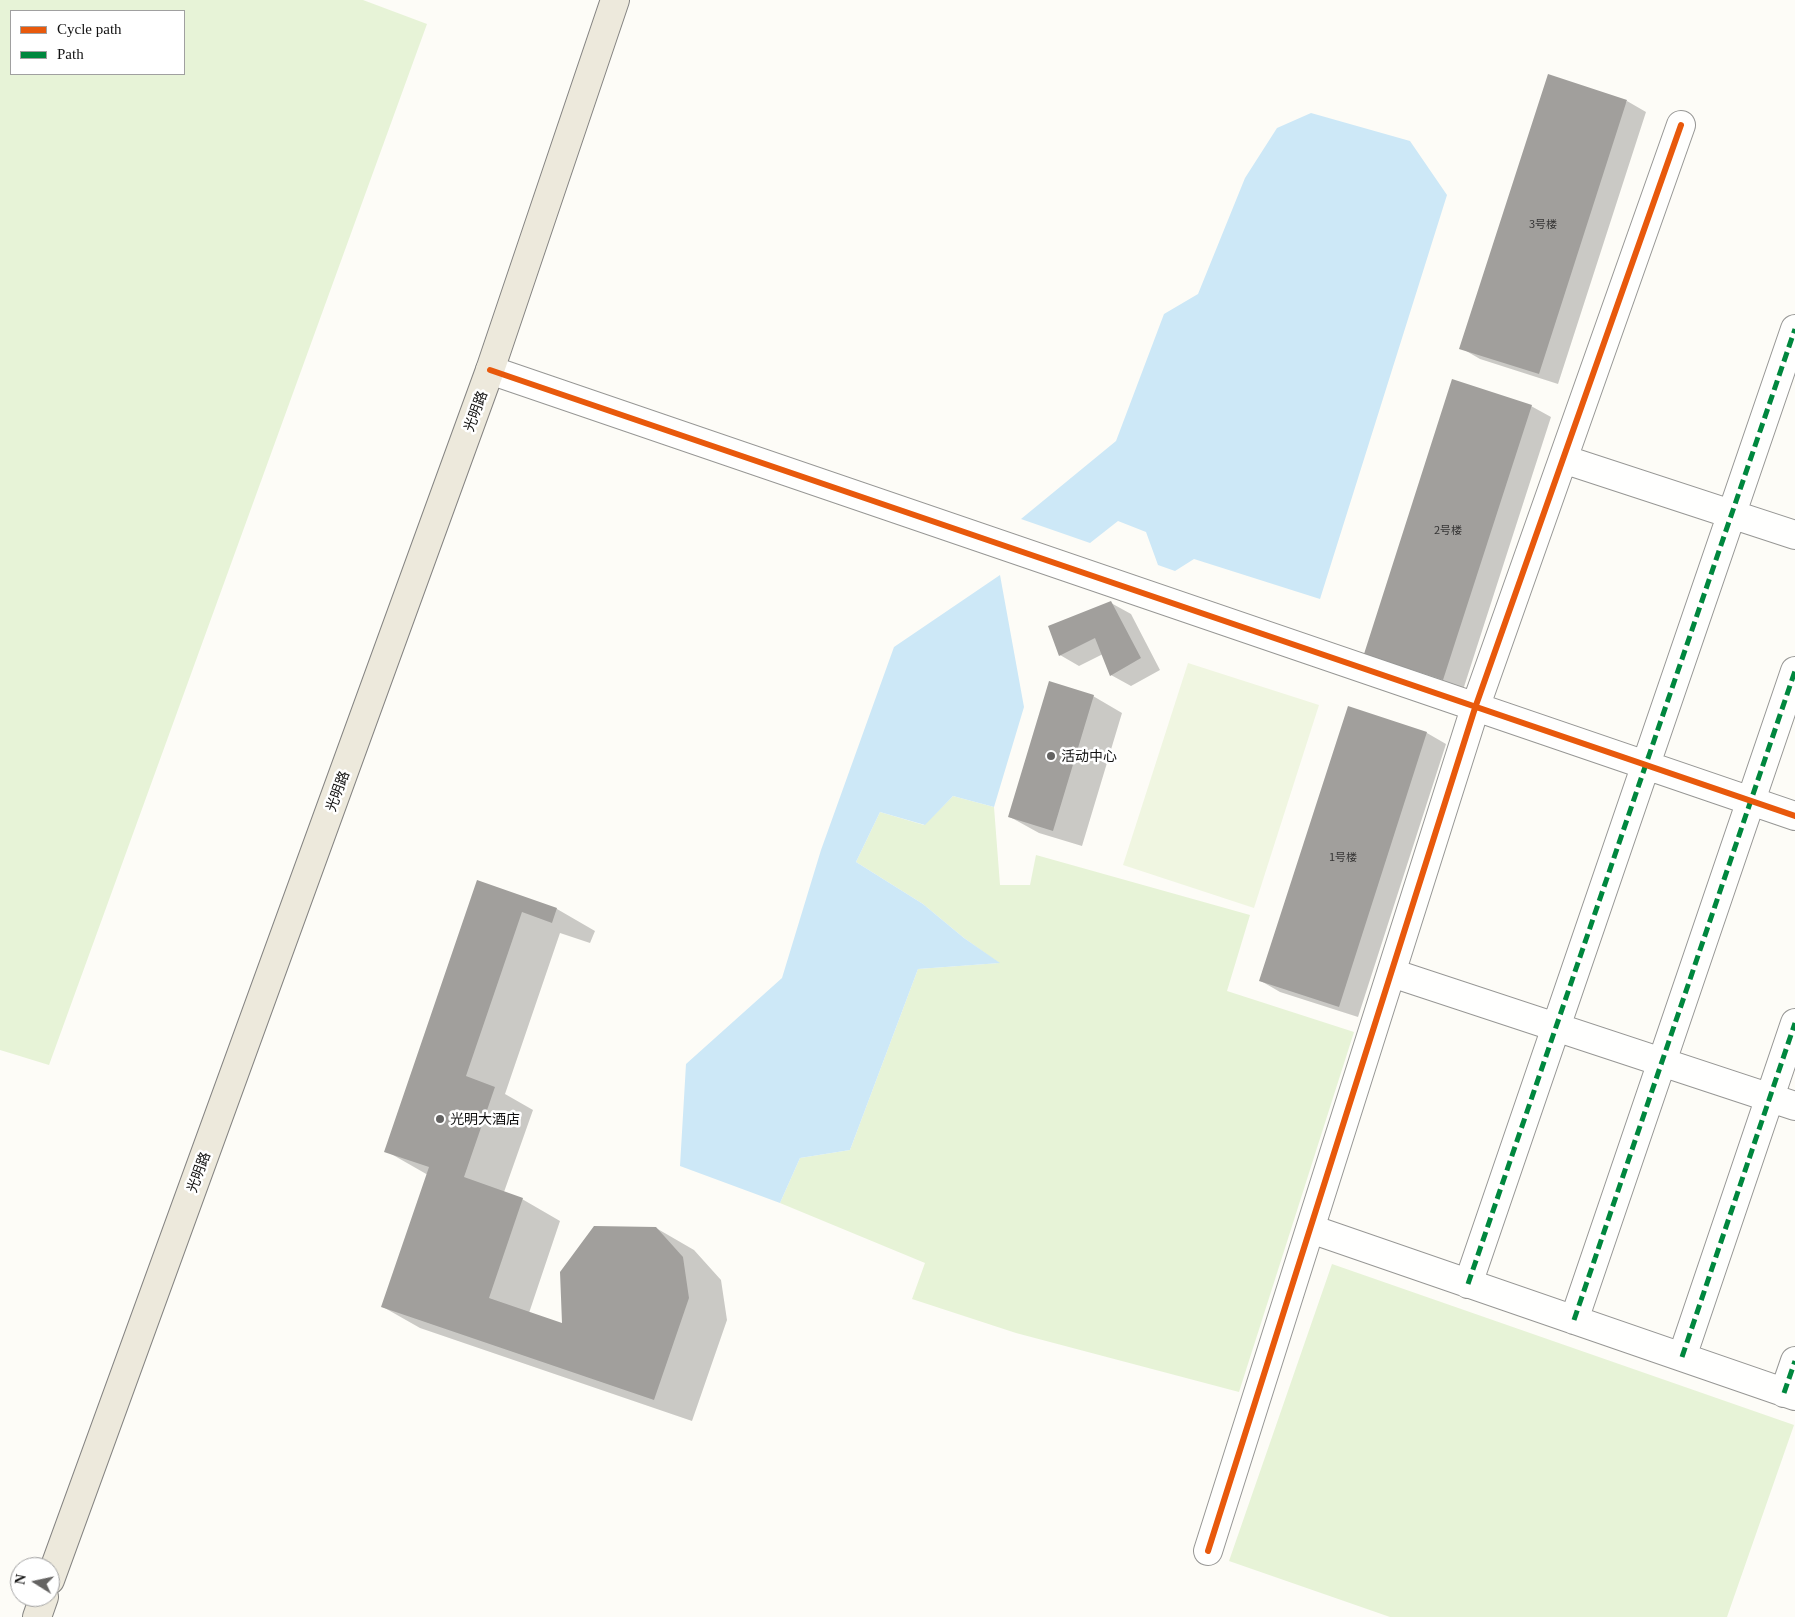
<!DOCTYPE html>
<meta charset="utf-8">
<style>
body{margin:0}
#map{position:relative;width:1795px;height:1617px;overflow:hidden;background:#fdfcf7;font-family:Georgia,serif}
canvas{display:block}
.legend{position:absolute;left:10px;top:10px;width:175px;height:65px;box-sizing:border-box;background:#fff;border:1px solid #a0a0a0;margin:0;padding:6px 9px;list-style:none;font-size:15px;color:#111}
.legend li{display:flex;align-items:center;gap:10px;height:25px}
.legend b{width:25px;border:1px solid #a0a0a0}
.north{position:absolute;left:10px;top:1557px;width:50px;height:50px;box-sizing:border-box;background:#fff;border:1px solid #a0a0a0;border-radius:50%;rotate:280deg;font-size:14px;font-weight:700;line-height:20px;text-align:center;color:#111}
.north::after{content:'';display:block;margin:auto;width:18px;height:22px;background:#646362;clip-path:polygon(50% 0,100% 100%,50% 72%,0 100%)}
</style>
<div id="map">
<canvas width="1795" height="1617"></canvas>
<ul class="legend">
<li><b style="height:6px;background:#e8590c"></b>Cycle path</li>
<li><b style="height:6px;background:#00873e"></b>Path</li>
</ul>
<div class="north">N</div>
</div>
<script>
const g = document.querySelector('canvas').getContext('2d');
g.lineJoin = 'round';
function fillPath(path, color) { g.fillStyle = color; g.fill(path, 'evenodd'); }
const poly = rows => new Path2D(rows.map(r => 'M' + r).join(''));
function stroke(path, color, width, dash) { g.strokeStyle = color; g.lineWidth = width; g.lineCap = dash ? 'butt' : 'round'; g.setLineDash(dash || []); g.stroke(path); }
function drawText(font, color, halo, rows, align = 'center') {
  g.font = font + ' Georgia,"Noto Sans SC",serif'; g.lineWidth = 5; g.setLineDash([]); g.textBaseline = 'middle'; g.strokeStyle = halo; g.fillStyle = color; for (const [text, x, y, turn = 0] of rows) {
    g.save(); g.translate(x, y); g.rotate((+turn || 0) * Math.PI / 180); g.textAlign = isNaN(turn) ? turn : align; if (halo) g.strokeText(text, 0, 0); g.fillText(text, 0, 0); g.restore();
  }
}
const green = poly([
 [0,0,363,0,427,24,49,1065,0,1050],
 [11,11,184,11,184,74,11,74],
 [953,796,994,807,1000,885,1030,885,1036,855,1250,915,1227,991,1354,1032,1239,1392,1016,1333,912,1299,925,1263,780,1203,800,1158,850,1150,918,969,999,963,964,938,923,904,856,862,880,812,924,825],
 [1332,1264,1794,1425,1727,1617,1390,1617,1229,1561]
]);
const pitch = poly([
 [1188,663,1319,705,1254,908,1123,865]
]);
const water = poly([
 [1311,113,1410,141,1447,195,1320,599,1194,559,1175,571,1158,565,1146,532,1118,521,1090,543,1021,519,1116,441,1164,314,1198,294,1245,178,1277,128],
 [1000,575,1024,707,994,807,953,796,925,825,880,812,856,862,923,904,964,938,1000,963,918,969,850,1150,800,1158,780,1203,680,1166,686,1064,782,978,821,850,894,647]
]);
const shadow = poly([
 [1627,101,1646,112,1558,384,1480,359,1461,348],
 [1531,406,1551,417,1463,690,1385,665,1365,653],
 [1111,603,1131,614,1160,670,1131,686,1111,675,1103,654,1079,666,1060,655],
 [1093,696,1122,713,1082,846,1039,833,1010,817],
 [1349,708,1427,733,1446,744,1358,1017,1280,992,1261,981],
 [478,881,557,909,595,931,590,943,560,933,505,1094,533,1110,504,1192,522,1199,560,1221,529,1313,563,1325,656,1228,694,1250,721,1280,727,1320,692,1421,420,1328,383,1307,428,1175,386,1151]
]);
const building = poly([
 [1548,74,1627,100,1539,374,1459,349],
 [1452,379,1532,405,1443,680,1364,654],
 [1111,601,1141,658,1110,676,1095,638,1059,656,1048,626],
 [1049,681,1094,695,1053,831,1008,817],
 [1348,706,1427,732,1339,1007,1259,981],
 [477,880,557,908,552,923,522,912,466,1076,495,1087,464,1177,523,1198,489,1298,562,1323,560,1272,594,1226,656,1227,683,1257,689,1298,654,1400,381,1307,429,1167,384,1152]
]);
const minor = poly([
 [490,370,1795,816],
 [1563,459,1795,535],
 [1392,973,1795,1106],
 [1311,1229,1795,1396],
 [1468,1284,1795,329],
 [1574,1320,1795,671],
 [1682,1357,1795,1023],
 [1784,1393,1795,1361],
 [1208,1551,1475,708,1681,125]
]);
const major = poly([
 [50,1580,490,370,615,0],
 [37,1617,44,1597]
]);
const quiet = poly([
 [1468,1284,1795,329],
 [1574,1320,1795,671],
 [1682,1357,1795,1023],
 [1784,1393,1795,1361]
]);
const cycleway = poly([
 [490,370,1795,816],
 [1208,1551,1475,708,1681,125]
]);
const markers = [
 [1051,756,5,"#646362"],
 [440,1119,5,"#646362"]
];
const numberNames = [
 ["3号楼",1543,224],
 ["2号楼",1448,530],
 ["1号楼",1343,857]
];
const streetNames = [
 ["光明路",475,411,-70],
 ["光明路",337,791,-70],
 ["光明路",198,1172,-70]
];
const poiNames = [
 ["活动中心",1061,756],
 ["光明大酒店",450,1119]
];
fillPath(green, '#e7f3d7');
fillPath(pitch, '#f0f6e1');
fillPath(water, '#cde8f7');
fillPath(shadow, '#0003');
fillPath(building, '#a19f9c');
stroke(minor, '#979795', 30);
stroke(major, '#858482', 30);
stroke(minor, '#fffffe', 28);
stroke(major, '#ede9dc', 28);
stroke(quiet, '#00873e', 5, [10, 5]);
stroke(cycleway, '#e8590c', 6);
for (const [x, y, r, color] of markers) { const dot = new Path2D(); dot.arc(x, y, r, 0, 2 * Math.PI); g.fillStyle = color; g.fill(dot); stroke(dot, '#fff', 2); }
drawText('11px', '#353434', null, numberNames);
drawText('14px', '#111', '#fff', streetNames);
drawText('14px', '#111', '#fff', poiNames, 'left');
</script>
